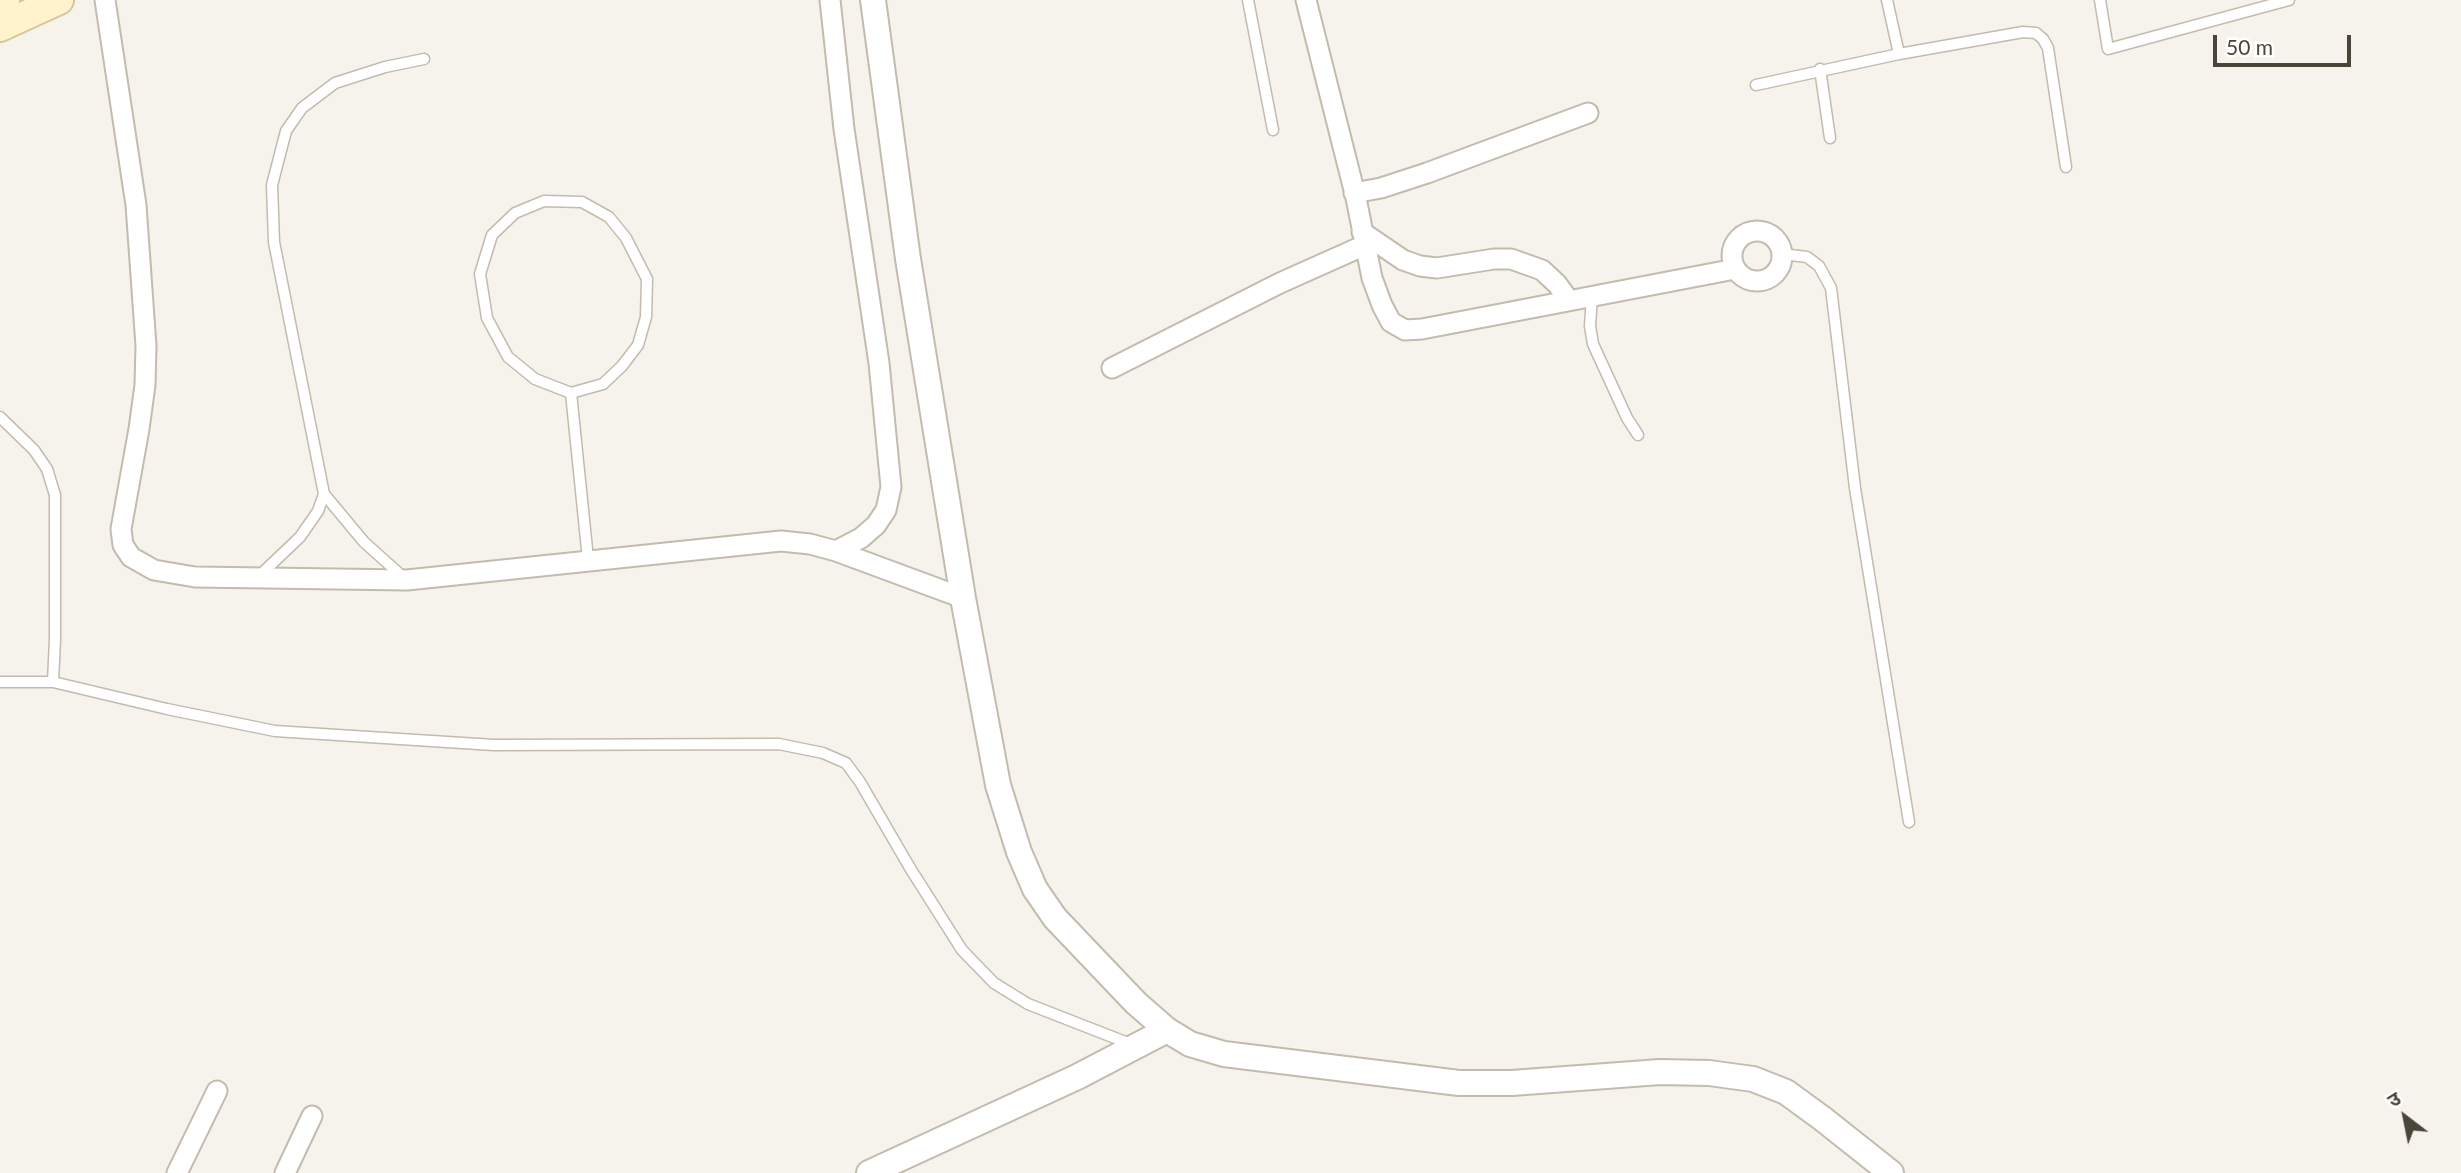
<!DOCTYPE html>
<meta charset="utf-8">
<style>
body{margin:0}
#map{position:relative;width:2461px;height:1173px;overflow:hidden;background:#f6f3ec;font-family:Lato,"Noto Sans Devanagari",sans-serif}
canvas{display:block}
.north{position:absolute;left:2370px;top:1082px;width:70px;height:70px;-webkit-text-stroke:5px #fff;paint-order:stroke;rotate:328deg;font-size:19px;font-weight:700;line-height:28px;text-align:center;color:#4b4439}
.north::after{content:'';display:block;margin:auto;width:24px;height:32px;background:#4b4439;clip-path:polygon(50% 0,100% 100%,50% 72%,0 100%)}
.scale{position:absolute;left:2213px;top:35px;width:138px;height:32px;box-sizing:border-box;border:4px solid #4b4439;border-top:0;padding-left:9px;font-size:21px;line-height:24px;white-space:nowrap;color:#4b4439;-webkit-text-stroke:5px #fff;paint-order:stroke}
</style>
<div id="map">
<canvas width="2461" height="1173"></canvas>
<div class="north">उ</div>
<div class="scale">50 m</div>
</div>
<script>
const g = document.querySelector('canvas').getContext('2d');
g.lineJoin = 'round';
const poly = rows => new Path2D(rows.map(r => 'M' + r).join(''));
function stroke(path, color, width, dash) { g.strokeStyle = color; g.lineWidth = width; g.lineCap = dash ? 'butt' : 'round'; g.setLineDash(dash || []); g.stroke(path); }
const service = poly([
 [1248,0,1273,130],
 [1887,0,1899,54],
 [2100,0,2108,49,2289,0],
 [1820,69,1830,138],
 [1756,85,1899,54,2023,32,2036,33,2043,39,2048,48,2066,167],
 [544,201,582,202,609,217,626,238,647,279,646,317,638,345,622,366,603,384,571,393,535,379,508,357,487,318,480,274,492,235,515,213,544,201],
 [1782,254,1807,257,1819,266,1831,288,1855,488,1909,822],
 [1592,296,1590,326,1593,344,1627,418,1638,435],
 [571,393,588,559],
 [0,417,34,450,47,469,55,495,55,639,53,682],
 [324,494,364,542,403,577],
 [258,577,300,537,318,511,324,494,274,242,272,185,286,131,302,108,335,83,385,67,424,59],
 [0,682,53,682,167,709,275,731,494,745,779,744,823,753,846,763,860,782,910,868,962,950,994,983,1028,1004,1133,1045]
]);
const minor = poly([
 [105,0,136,205,146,346,145,385,139,429,121,529,123,545,131,557,154,570,195,577,407,580,781,541,810,544,836,551,963,598],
 [830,0,844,129,879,363,891,487,886,510,876,525,861,538,836,551],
 [1306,0,1356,198,1372,278,1382,305,1391,322,1405,330,1422,329,1735,269],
 [1354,193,1381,188,1427,173,1588,113],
 '1732 256a25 25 0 1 1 50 0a25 25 0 1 1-50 0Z',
 [1362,232,1403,260,1420,266,1437,268,1494,259,1511,259,1542,270,1557,284,1568,299],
 [1112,368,1280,283,1365,245],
 [177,1173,217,1091],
 [285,1173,312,1116]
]);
const tertiary = poly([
 [873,0,908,259,963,598,998,785,1019,852,1035,889,1055,918,1136,1003,1167,1030,1190,1044,1224,1054,1459,1083,1512,1083,1660,1072,1709,1073,1753,1079,1786,1092,1823,1119,1891,1173],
 [869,1173,1077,1077,1167,1030]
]);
const secondary = poly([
 [0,2,5,0],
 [0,27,59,0]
]);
stroke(service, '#c2bbae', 13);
stroke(minor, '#c2bbae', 23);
stroke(tertiary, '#c2bbae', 28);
stroke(secondary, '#d6c79b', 32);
stroke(service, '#fff', 10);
stroke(minor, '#fff', 19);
stroke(tertiary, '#fff', 24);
stroke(secondary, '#fff3cd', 28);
</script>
